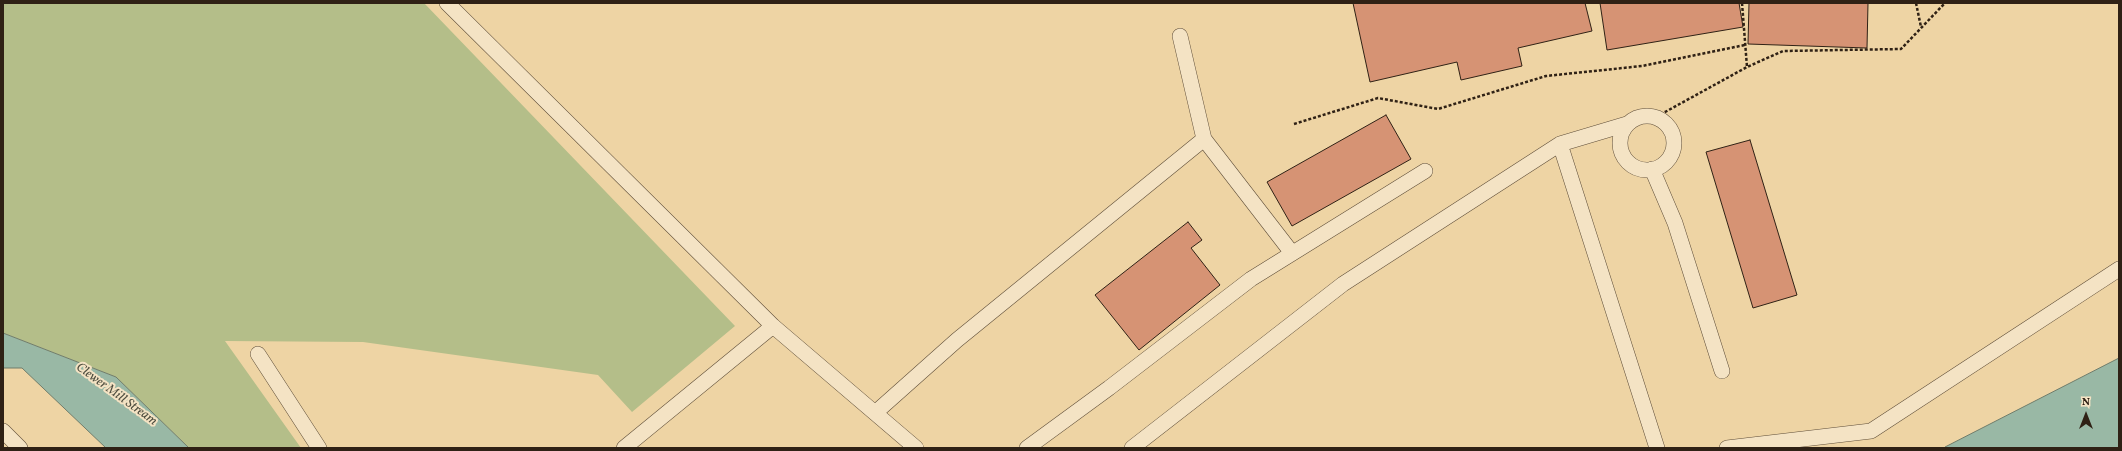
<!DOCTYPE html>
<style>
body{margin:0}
#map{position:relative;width:2122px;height:451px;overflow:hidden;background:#eed4a4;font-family:Vollkorn,serif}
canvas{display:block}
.frame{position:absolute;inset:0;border:4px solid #2f2115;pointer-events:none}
.north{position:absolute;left:2066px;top:395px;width:40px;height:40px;-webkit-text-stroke:3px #f4e3c4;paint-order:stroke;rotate:0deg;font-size:11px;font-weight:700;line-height:16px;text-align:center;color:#2f2115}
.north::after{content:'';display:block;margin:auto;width:14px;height:18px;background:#2f2115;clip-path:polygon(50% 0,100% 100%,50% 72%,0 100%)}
</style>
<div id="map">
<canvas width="2122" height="451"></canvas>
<div class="frame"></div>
<div class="north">N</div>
</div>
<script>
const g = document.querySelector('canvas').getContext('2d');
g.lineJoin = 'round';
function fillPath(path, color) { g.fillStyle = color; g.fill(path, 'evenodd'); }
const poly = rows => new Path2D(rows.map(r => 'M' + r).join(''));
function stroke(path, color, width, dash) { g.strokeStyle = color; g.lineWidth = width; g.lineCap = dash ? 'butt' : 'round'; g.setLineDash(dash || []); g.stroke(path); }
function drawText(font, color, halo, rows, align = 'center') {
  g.font = font + ' Vollkorn,serif'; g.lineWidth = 4; g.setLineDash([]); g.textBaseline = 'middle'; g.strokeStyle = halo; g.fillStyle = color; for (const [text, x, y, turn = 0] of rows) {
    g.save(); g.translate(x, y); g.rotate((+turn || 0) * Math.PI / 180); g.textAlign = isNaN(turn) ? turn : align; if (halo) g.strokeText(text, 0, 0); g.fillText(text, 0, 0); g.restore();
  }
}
const green = poly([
 [3,3,424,3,735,326,632,412,598,375,363,342,225,341,301,448,189,448,116,377,3,333]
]);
const water = poly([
 [3,333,116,377,189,448,106,448,22,368,3,368,3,333],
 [2119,358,2119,448,1944,448,1945,447,2119,358]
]);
const building = poly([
 [1353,3,1585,3,1592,31,1518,48,1522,66,1461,80,1457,62,1370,82,1353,3],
 [1600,3,1739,3,1743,27,1607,50,1600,3],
 [1749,3,1868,3,1867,48,1748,44,1749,3],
 [1386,115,1411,159,1292,226,1267,182,1386,115],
 [1750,140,1797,295,1753,308,1706,152,1750,140],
 [1188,222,1202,240,1191,248,1220,285,1139,350,1095,295,1188,222]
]);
const path = poly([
 [1742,3,1747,67],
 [1916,3,1921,27],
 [1656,117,1747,67,1783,51,1901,49,1945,3],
 [1294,124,1378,98,1438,109,1546,76,1642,66,1745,45]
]);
const lane = poly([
 [447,3,773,326,916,448],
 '1620 143a27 27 0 1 1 54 0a27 27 0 1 1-54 0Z',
 [1204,139,1292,253],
 [1560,144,1657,448],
 [1652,169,1675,223,1722,371],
 [258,354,319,448],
 [875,413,957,340,1204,139,1180,36],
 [3,431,20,448],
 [624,448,773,326],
 [1027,448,1109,388,1251,279,1425,171],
 [1132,448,1343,284,1560,144,1627,124],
 [1727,448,1871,431,2119,269]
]);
const waterNames = [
 ["Clewer Mill Stream",116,395,36]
];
fillPath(green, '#b4be89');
fillPath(water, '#99b8a5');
stroke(water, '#6f7c6b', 1);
fillPath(building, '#d69374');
stroke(building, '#2f2115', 1);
stroke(lane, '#5f4e39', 16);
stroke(path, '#2f2115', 2.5, [3, 2]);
stroke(lane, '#f4e3c4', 15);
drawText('italic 13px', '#4f4e40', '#f4e3c4', waterNames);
</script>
